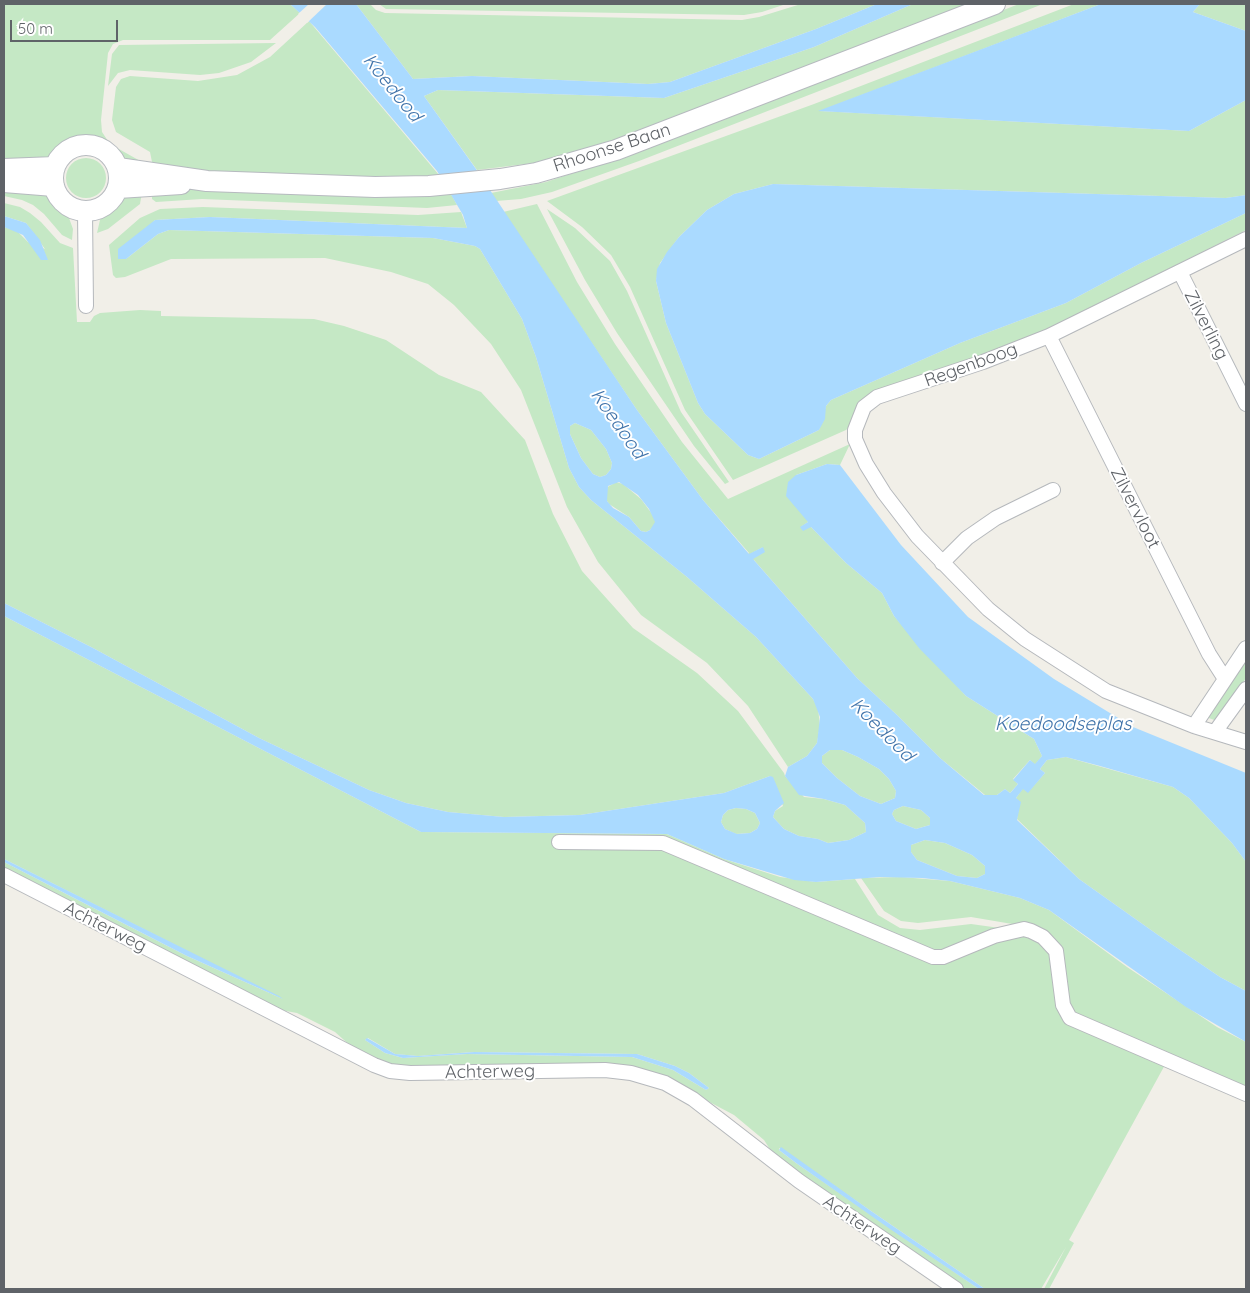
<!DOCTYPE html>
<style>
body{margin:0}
#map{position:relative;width:1250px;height:1293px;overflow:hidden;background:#f1efe8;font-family:Quicksand,sans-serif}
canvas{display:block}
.frame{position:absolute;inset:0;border:5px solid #5f6368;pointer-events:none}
.scale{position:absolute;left:10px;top:20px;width:108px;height:22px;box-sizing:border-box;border:2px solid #5f6368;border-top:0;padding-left:6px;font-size:15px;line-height:18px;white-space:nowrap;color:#5f6368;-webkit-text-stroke:4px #fff;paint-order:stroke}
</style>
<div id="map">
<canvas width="1250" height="1293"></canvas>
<div class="frame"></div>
<div class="scale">50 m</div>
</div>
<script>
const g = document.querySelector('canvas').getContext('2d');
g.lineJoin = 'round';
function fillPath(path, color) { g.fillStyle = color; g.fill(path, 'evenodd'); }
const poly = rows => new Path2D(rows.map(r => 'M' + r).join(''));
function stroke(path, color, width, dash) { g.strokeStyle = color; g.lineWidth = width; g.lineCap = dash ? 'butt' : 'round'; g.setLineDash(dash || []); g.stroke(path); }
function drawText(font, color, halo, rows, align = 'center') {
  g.font = font + ' Quicksand,sans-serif'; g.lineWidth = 4; g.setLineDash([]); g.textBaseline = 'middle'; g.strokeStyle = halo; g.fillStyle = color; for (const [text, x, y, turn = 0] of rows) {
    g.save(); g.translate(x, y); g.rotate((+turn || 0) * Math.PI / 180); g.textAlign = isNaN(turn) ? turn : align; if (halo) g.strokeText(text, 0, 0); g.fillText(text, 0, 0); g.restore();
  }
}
const green = poly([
 [4,4,290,4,300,13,270,40,123,40,113,44,108,53,101,120,102,132,110,144,142,162,120,159,106,144,86,139,68,144,49,159,4,165],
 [356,4,370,4,376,10,385,13,742,20,759,17,801,4,877,4,816,29,670,82,648,84,472,76,413,79],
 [379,4,786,4,762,12,744,15,386,9],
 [913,4,972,4,614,142,550,161,477,170,424,96,438,90,664,98,814,47],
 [1019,4,1043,4,639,161,552,192,521,199,496,201,491,193,546,182,633,153],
 [1074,4,1101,4,820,111,1189,131,1246,100,1246,195,1226,198,773,184,734,194,707,210,679,237,660,263,656,281,666,323,698,403,705,414,748,455,759,459,819,430,826,406,831,400,960,343,1066,303,1141,263,1246,213,1246,230,1062,323,998,350,896,386,846,430,733,480,685,410,630,287,611,255,582,227,547,201,814,104],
 [1200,4,1246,4,1246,31,1193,12],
 [309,21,439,175,390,179,187,171,153,167,150,152,116,132,112,120,116,87,121,79,130,76,198,81,237,75,270,57],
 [276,43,251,62,219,73,200,75,130,70,118,73,108,86,112,54,119,45],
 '66 178a20 20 0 1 1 40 0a20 20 0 1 1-40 0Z',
 [4,187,47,193,69,218,73,229,72,240,62,235,44,214,33,205,22,200,4,196],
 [207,189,419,196,451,194,457,205,427,208,202,199,156,202,152,199,152,192],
 [142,192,140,204,108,229,97,233,100,220,105,213,126,195],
 [4,203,20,207,30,213,41,222,60,243,73,248,77,322,90,322,94,316,100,313,140,310,161,311,161,316,314,319,344,326,386,340,439,375,481,392,525,440,553,514,582,571,633,628,697,673,738,711,784,773,785,776,804,797,824,799,845,805,865,823,866,832,849,840,828,843,818,839,799,836,784,829,773,817,775,811,783,806,770,776,724,793,580,815,504,817,448,812,406,803,369,790,259,738,93,648,4,603,4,227,17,231,28,242,45,249,26,223,4,216],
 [537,204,577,282,615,344,682,442,728,499,850,444,840,465,827,464,796,475,808,522,801,527,811,527,846,563,882,593,894,616,966,696,1034,739,1042,756,1035,765,1030,760,1013,779,1018,784,1010,793,1005,789,997,795,985,795,940,758,897,715,857,678,754,560,748,562,763,547,745,557,749,553,703,500,637,410,503,212],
 [203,207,418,215,461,212,467,228,210,217,155,220,126,259,158,234,169,230,433,238,475,246,480,249,522,319,536,357,569,468,579,487,591,500,687,577,756,637,813,699,818,708,820,726,817,743,807,756,788,767,748,706,707,663,641,615,598,562,567,507,521,390,491,344,454,305,428,284,391,272,325,258,171,259,125,277,116,278,113,275,109,245,140,218,160,209],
 [547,209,575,228,610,261,627,291,681,412,729,482,725,484,694,446,617,333,585,280],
 [575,423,591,430,606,449,612,463,611,469,606,475,600,477,593,474,581,458,570,434,570,426],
 [616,482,623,484,641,499,655,518,655,525,650,530,646,532,641,531,629,517,609,504,605,498,606,488],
 [4,616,421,832,667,834,724,859,780,877,816,882,855,879,878,915,900,928,920,930,971,924,1007,929,947,951,930,953,663,838,559,839,559,845,655,845,665,847,915,955,932,960,944,959,1007,937,1021,934,1035,937,1053,953,1056,971,1058,1001,1067,1020,1141,1053,1147,1059,1166,1063,1069,1240,1074,1243,1049,1289,1044,1289,1066,1247,1041,1289,985,1289,779,1148,779,1150,796,1163,979,1289,963,1289,800,1178,777,1160,764,1140,734,1115,664,1078,631,1069,604,1067,399,1069,389,1067,362,1056,335,1032,297,1013,275,1009,4,870,4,862,187,956,283,999,4,859],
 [368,1038,395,1054,418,1056,474,1052,637,1054,675,1066,689,1073,709,1088,706,1090,673,1070,632,1057,467,1054,403,1058,385,1053,365,1040],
 [1246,658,1246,678,1217,721,1206,717],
 [830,750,842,750,858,757,879,769,889,779,896,791,895,798,881,804,860,796,837,778,822,763,822,756],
 [1066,757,1173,787,1189,798,1232,843,1246,862,1246,991,1220,977,1158,935,1079,879,1017,819,1019,806,1016,798,1023,788,1028,792,1045,773,1040,769,1047,760],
 [903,806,921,810,930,818,930,825,916,829,896,821,892,814,894,810],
 [736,808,746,809,755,813,760,823,757,829,750,833,736,834,725,829,721,822,723,815,728,810],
 [925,840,945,843,972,855,985,866,985,874,977,878,957,876,917,860,911,852,911,845],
 [901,877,950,881,1020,898,1049,910,1127,967,1217,1027,1246,1042,1246,1091,1071,1013,1062,959,1024,926,971,917,918,923,901,921,884,911,861,878]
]);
const water = poly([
 [290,4,356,4,413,79,472,76,648,84,670,82,816,29,877,4,913,4,814,47,664,98,438,90,424,96,476,169,637,410,703,500,749,554,745,556,763,547,765,552,748,562,753,559,857,678,897,715,940,758,984,795,997,795,1005,789,1010,793,1012,791,1018,784,1013,780,1030,760,1035,764,1042,756,1034,739,966,696,919,648,894,616,882,593,846,563,811,527,803,531,800,527,808,522,786,496,788,482,796,475,827,464,840,465,901,545,968,617,1054,679,1133,727,1246,773,1246,862,1232,843,1189,798,1173,787,1100,766,1066,757,1047,760,1040,769,1045,773,1028,793,1023,789,1016,798,1021,802,1017,820,1079,879,1158,935,1220,977,1246,991,1246,1042,1186,1007,1049,910,1020,898,950,881,922,878,880,877,816,882,794,880,724,859,667,834,421,832,4,616,4,603,93,648,259,738,369,790,406,803,448,812,504,817,580,815,724,793,770,776,773,777,784,803,775,811,773,817,784,829,799,836,818,839,828,843,849,840,866,832,865,823,845,805,824,799,799,795,785,776,788,767,807,756,817,743,820,717,813,699,756,637,687,577,591,500,579,487,569,468,536,357,522,319,480,249,475,246,433,238,169,230,158,234,126,259,118,259,118,249,155,220,210,217,467,228,463,215,437,171,315,27],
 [575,423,591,430,606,449,612,463,611,469,606,475,600,477,593,474,581,458,570,434,570,426],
 [619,482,638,495,649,509,655,522,650,530,646,532,641,531,629,517,613,508,607,501,608,486],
 [830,750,842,750,858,757,879,769,889,779,896,791,895,798,881,804,860,796,837,778,822,763,822,756],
 [903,806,921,810,930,818,930,825,916,829,896,821,892,814,894,810],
 [736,808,746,809,755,813,760,823,757,829,750,833,737,834,725,829,721,822,723,815,728,810],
 [925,840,945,843,972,855,985,866,985,874,977,878,957,876,917,860,911,852,911,845],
 [1101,4,1200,4,1193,12,1246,31,1246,100,1189,131,818,111],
 [773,184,1226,198,1246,195,1246,213,1141,263,1066,303,960,343,831,400,826,406,825,419,819,430,759,459,748,455,705,414,698,403,666,323,656,281,657,269,667,252,679,237,707,210,734,194],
 [4,216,26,223,40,240,48,260,41,260,23,235,4,227],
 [4,859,279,996,283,999,187,956,4,862],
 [367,1038,395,1054,418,1056,474,1052,637,1054,675,1066,689,1073,709,1088,706,1090,673,1070,632,1057,467,1054,403,1058,385,1053,365,1040],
 [781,1147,871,1211,985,1289,979,1289,890,1229,796,1163,779,1150]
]);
const pier = poly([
 [309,4,327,4,307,23,298,14]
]);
const street = poly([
 [85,211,86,306],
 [1246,239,1049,336,983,362,877,397,864,407,855,430,855,439,866,464,884,493,917,536,988,609,1025,639,1106,691,1194,726,1246,742],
 [1180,272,1246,404],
 [1049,336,1209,654,1225,679],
 [942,563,967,538,996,518,1053,490],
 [1194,726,1246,648],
 [1215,732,1246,689],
 [559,842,663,843,933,957,943,957,994,936,1024,929,1031,931,1043,937,1056,951,1063,1005,1070,1018,1246,1094],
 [4,875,374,1065,390,1071,410,1073,605,1070,631,1073,665,1083,693,1099,799,1181,956,1289]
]);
const secondary = poly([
 '53 178a33 33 0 1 1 66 0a33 33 0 1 1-66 0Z',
 [118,168,207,181,375,187,429,186,500,179,536,173,616,150,995,4],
 [4,169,55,167],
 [4,182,54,186],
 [118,188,181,184]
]);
const streetNames = [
 ["Rhoonse Baan",612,148,-18],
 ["Zilverling",1206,325,63],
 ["Regenboog",971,365,-20],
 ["Zilvervloot",1135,508,63],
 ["Achterweg",105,927,27],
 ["Achterweg",490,1072,-1],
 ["Achterweg",862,1225,34]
];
const waterNames = [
 ["Koedood",392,88,51],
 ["Koedood",618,424,55],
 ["Koedoodseplas",1063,724],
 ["Koedood",882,730,45]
];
fillPath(green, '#c5e8c5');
fillPath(water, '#aadaff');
fillPath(pier, '#f1efe8');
stroke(street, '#b5b8bc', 16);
stroke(secondary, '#b6babf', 22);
stroke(street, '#fff', 14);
stroke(secondary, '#fff', 20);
drawText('18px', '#5f6368', '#fff', streetNames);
drawText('italic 19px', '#4174aa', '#fff', waterNames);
</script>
